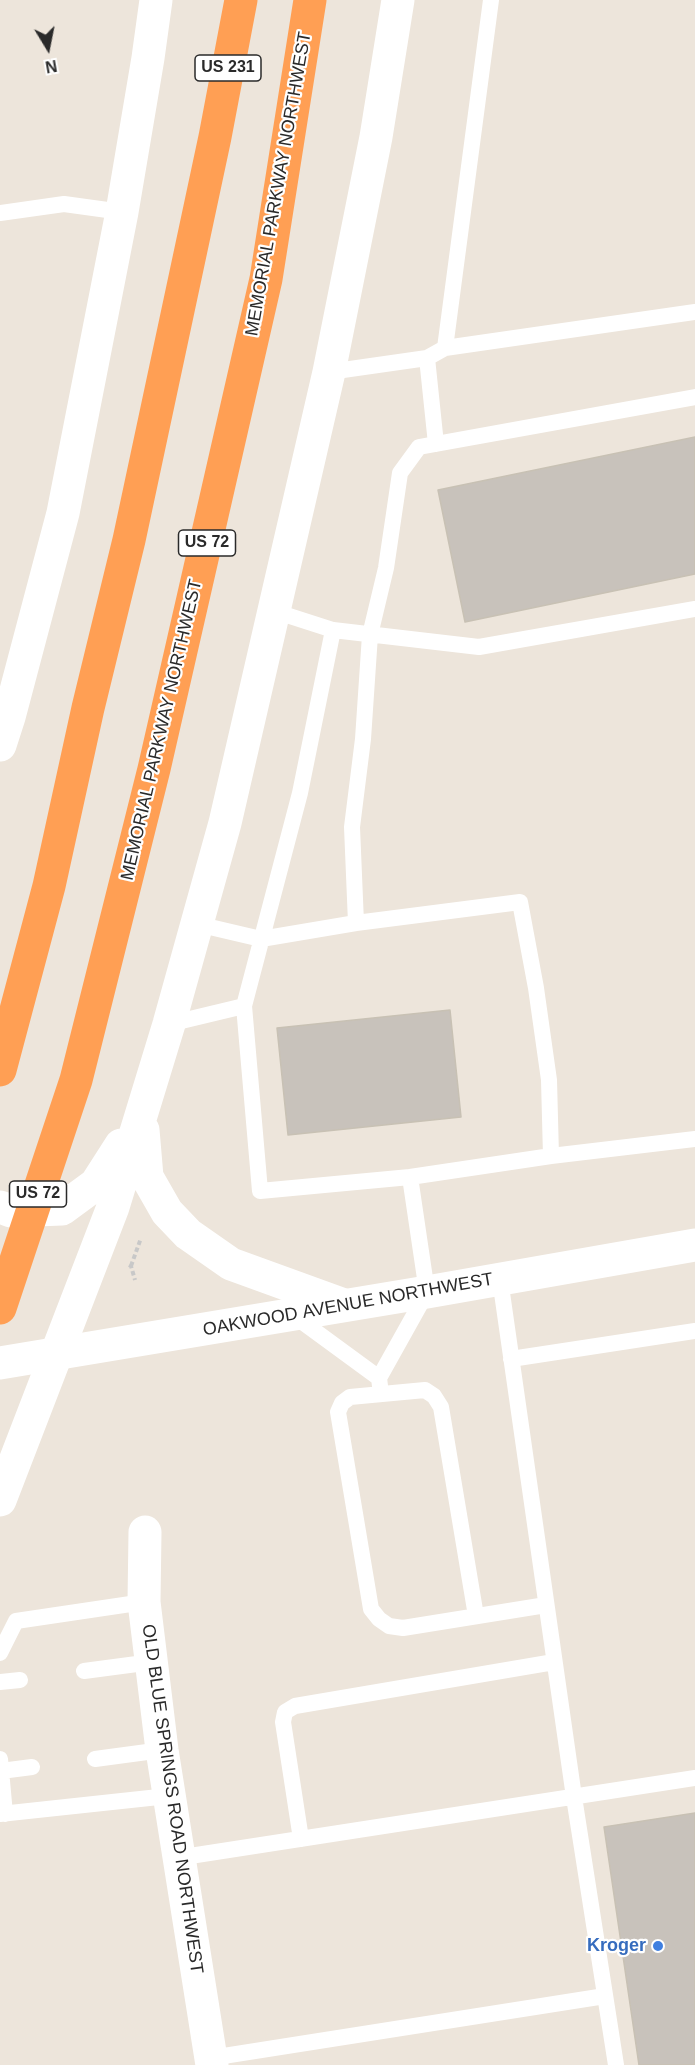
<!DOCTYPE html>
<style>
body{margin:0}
#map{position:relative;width:695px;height:2065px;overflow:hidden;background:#ede5db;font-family:Helvetica,sans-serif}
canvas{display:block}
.north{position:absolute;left:18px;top:18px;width:60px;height:60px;-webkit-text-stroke:4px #fff;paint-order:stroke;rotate:170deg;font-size:16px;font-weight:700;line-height:24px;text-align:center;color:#2a2a2a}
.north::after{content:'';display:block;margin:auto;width:21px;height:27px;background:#2a2a2a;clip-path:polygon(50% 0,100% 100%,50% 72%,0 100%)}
</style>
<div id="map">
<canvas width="695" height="2065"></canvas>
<div class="north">N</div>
</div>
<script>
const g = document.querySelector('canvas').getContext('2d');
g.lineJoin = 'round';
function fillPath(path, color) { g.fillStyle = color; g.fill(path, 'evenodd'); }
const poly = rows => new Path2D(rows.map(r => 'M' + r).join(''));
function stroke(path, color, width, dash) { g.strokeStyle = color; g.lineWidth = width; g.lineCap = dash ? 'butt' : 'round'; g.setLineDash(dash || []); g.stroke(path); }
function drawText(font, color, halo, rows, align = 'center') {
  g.font = font + ' Helvetica,sans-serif'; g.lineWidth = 4.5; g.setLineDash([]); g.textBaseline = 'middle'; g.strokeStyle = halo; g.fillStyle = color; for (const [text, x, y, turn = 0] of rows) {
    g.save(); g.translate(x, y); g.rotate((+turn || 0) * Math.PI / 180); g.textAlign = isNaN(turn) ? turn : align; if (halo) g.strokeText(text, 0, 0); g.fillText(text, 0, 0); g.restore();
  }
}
const building = poly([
 [695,437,695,574,465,622,438,490,695,437],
 [450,1010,461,1117,288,1135,277,1028,450,1010],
 [695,1813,695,2065,639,2065,604,1827,695,1813]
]);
const path = poly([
 [129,1265,131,1266,135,1280],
 [131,1266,141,1238]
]);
const service = poly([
 [0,213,64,204,122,212],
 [445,348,491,0],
 [427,358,436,444],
 [329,372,427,358,445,348,695,312],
 [274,611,333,630,479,647,695,609],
 [356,923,352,827,363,739,370,635,386,568,400,473,419,447,695,397],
 [197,924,261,939,356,923,520,902,536,988,549,1080,551,1156],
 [244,1006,260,1191,410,1177],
 [169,1024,244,1006,300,793,333,630],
 [500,1279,574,1797,616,2065],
 [293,1315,379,1378],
 [511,1359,695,1331],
 [381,1394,379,1378,427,1292,410,1177,551,1156,695,1139],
 [476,1616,441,1407,434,1396,425,1390,350,1397,342,1403,338,1412,371,1609,379,1619,389,1626,403,1628,546,1605],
 [0,1653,16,1621,144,1602],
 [84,1671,152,1662],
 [0,1682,20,1680],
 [0,1759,5,1814],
 [95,1759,162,1750],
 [1,1771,32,1767],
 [0,1814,168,1796],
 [301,1839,283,1722,285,1712,295,1706,554,1662],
 [177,1858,695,1778],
 [211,2058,605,1996]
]);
const minor = poly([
 [145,1532,144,1602,162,1750,212,2065]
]);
const tertiary = poly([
 [0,1363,427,1292,695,1245]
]);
const secondary = poly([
 [0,745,9,717,63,513,122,212,148,58,156,0],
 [143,1130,147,1177,167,1212,188,1234,231,1264,344,1305],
 [0,1207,11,1211,62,1209,96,1184,121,1145],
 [0,1500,113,1207,169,1024,225,823,329,372,376,137,398,0]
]);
const motorway = poly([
 [0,1070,49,886,88,708,129,540,215,137,241,0],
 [0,1308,76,1080,154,769,266,279,310,0]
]);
const markers = [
 [658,1946,6,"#3f7fe0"]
];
const shields = [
 [228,68,66],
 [207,543,57],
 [38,1194,57]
];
const shieldNames = [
 ["US 231",228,68],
 ["US 72",207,543],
 ["US 72",38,1194]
];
const streetNames = [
 ["MEMORIAL PARKWAY NORTHWEST",279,184,-80],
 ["MEMORIAL PARKWAY NORTHWEST",162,730,-77],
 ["OAKWOOD AVENUE NORTHWEST",348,1305,-10],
 ["OLD BLUE SPRINGS ROAD NORTHWEST",172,1799,82]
];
const shopNames = [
 ["Kroger",646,1946]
];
fillPath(building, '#c8c2bb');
stroke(building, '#c8c1b4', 1.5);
stroke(path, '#c8c8c8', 4, [4.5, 3]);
stroke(service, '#fff', 16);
stroke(minor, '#fff', 33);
stroke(tertiary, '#fff', 33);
stroke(secondary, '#fff', 33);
stroke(motorway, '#ff9f54', 33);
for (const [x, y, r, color] of markers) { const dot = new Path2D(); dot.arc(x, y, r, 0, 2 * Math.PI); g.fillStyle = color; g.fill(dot); stroke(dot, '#fff', 2); }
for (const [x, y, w] of shields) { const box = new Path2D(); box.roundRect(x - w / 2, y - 13, w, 26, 4.5); g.fillStyle = '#fff'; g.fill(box); stroke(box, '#2a2a2a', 1.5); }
drawText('bold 16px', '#2a2a2a', null, shieldNames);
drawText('18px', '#2a2a2a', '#fff', streetNames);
drawText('bold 18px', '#366cbe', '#fff', shopNames, 'right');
</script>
